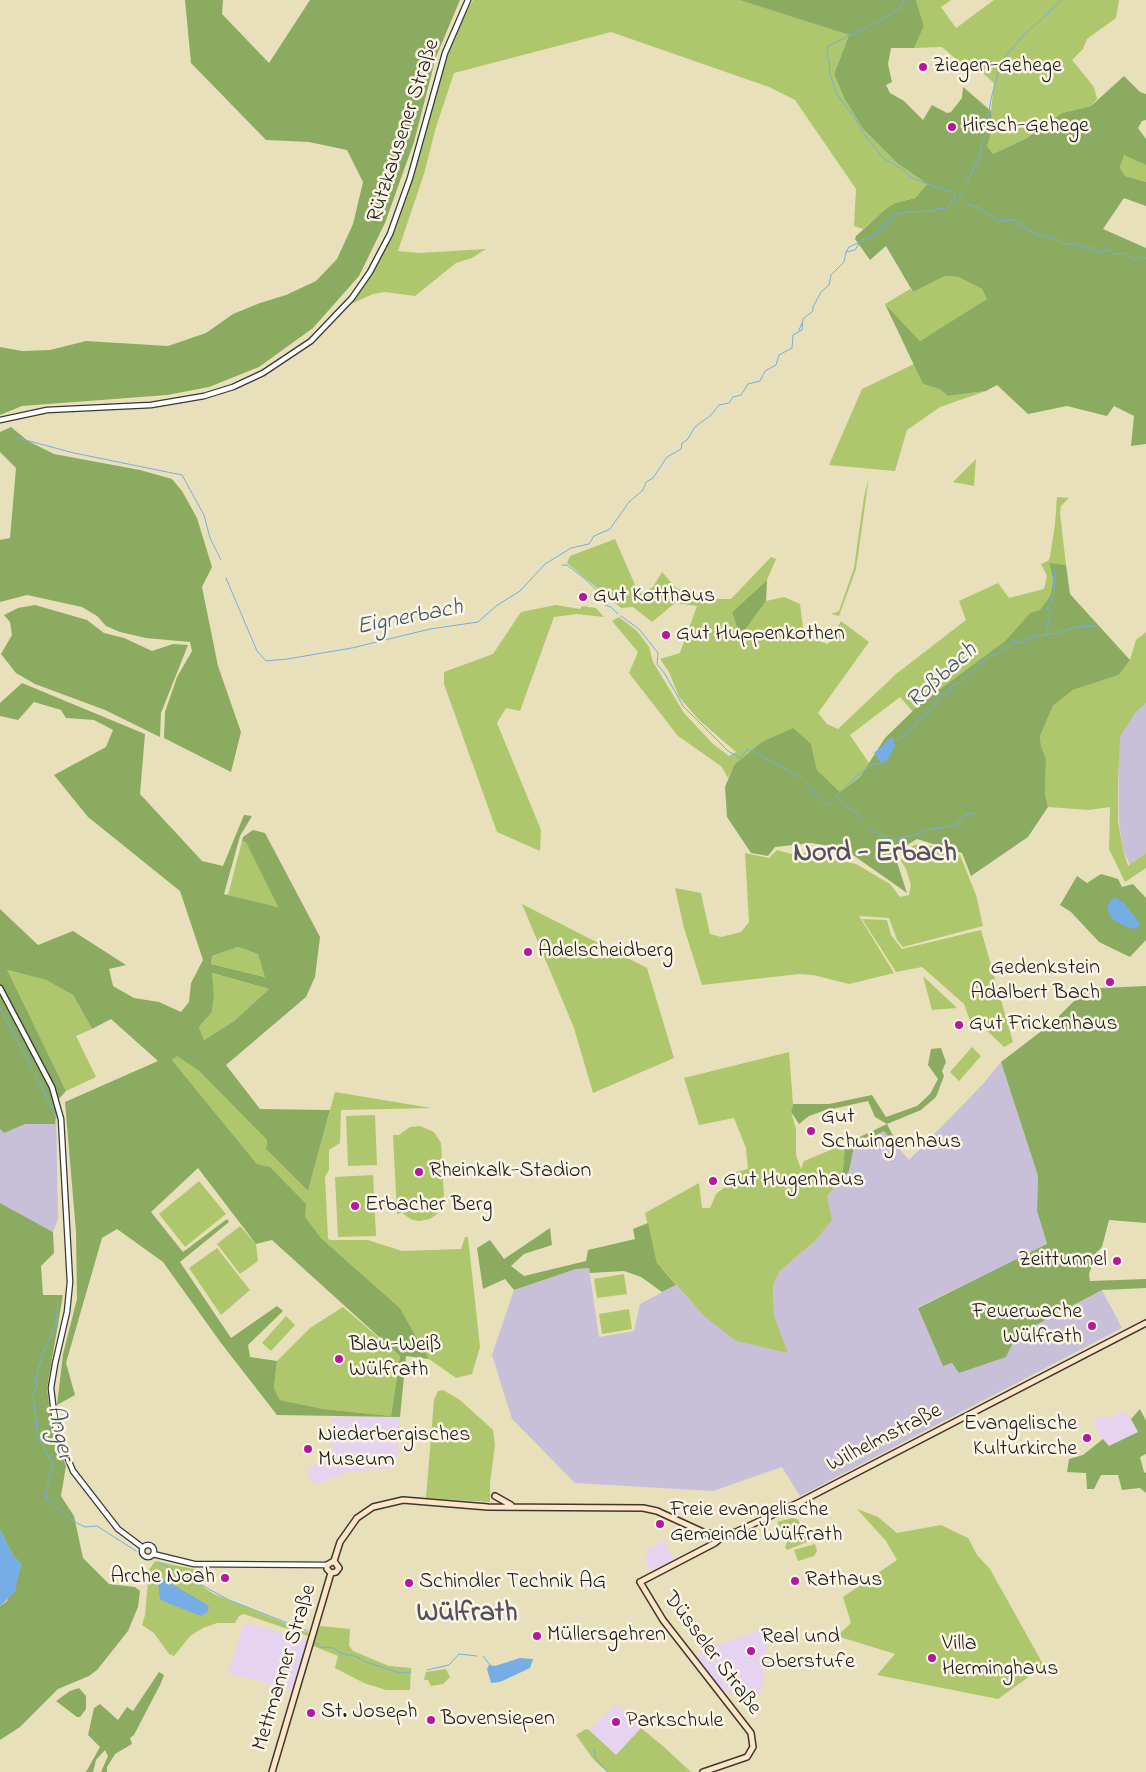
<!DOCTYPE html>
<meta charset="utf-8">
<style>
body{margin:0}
canvas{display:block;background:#e7e0bb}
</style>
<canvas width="1146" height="1772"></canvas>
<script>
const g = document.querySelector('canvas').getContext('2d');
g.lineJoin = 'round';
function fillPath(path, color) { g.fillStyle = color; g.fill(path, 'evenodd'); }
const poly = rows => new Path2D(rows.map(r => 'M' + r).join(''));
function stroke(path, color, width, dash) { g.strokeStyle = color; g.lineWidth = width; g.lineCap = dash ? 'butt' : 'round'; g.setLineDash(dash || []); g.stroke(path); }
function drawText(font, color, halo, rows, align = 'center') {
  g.font = font + ' "Indie Flower",sans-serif'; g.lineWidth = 5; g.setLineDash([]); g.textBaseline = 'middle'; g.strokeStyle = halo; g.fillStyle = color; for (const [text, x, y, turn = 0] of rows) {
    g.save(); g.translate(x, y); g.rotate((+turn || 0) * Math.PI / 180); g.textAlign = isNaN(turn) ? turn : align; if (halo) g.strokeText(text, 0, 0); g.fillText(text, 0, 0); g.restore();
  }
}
const built = poly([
 [1123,1411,1131,1419,1139,1432,1108,1447,1095,1429,1094,1420,1105,1415,1107,1419],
 [400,1417,396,1468,345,1472,315,1485,306,1470,332,1455,332,1418],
 [664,1540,674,1559,650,1571,645,1561,648,1547,654,1548,656,1544],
 [244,1623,307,1640,293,1690,228,1673],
 [764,1625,773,1632,762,1663,764,1678,759,1696,735,1695,721,1689,696,1657,708,1648,750,1634],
 [617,1704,641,1728,616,1755,589,1730]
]);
const industrial = poly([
 [1146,702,1146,853,1130,865,1124,852,1119,823,1118,740,1134,713],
 [0,999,56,1104,58,1219,53,1232,0,1203],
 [1001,1062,1038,1176,1037,1211,1047,1245,918,1307,943,1365,1006,1357,1017,1335,1102,1290,1122,1328,800,1496,782,1467,713,1491,575,1483,512,1419,492,1355,514,1290,576,1269,589,1268,599,1337,634,1331,640,1304,676,1285,703,1315,787,1353,774,1316,773,1284,780,1271,815,1241,827,1196,849,1171,854,1147,884,1131,909,1160,983,1084]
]);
const green = poly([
 [473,0,742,0,849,35,834,74,844,98,863,129,897,163,927,184,915,198,895,203,863,229,854,226,856,189,795,100,769,87,611,32,454,73,436,127,424,174,398,251,419,253,486,249,472,258,456,263,415,296,385,292,373,294,351,304,377,266,396,227,413,179,448,55,458,29],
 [916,0,951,0,941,7,956,28,994,0,1119,0,1116,18,1087,39,1083,49,1072,60,1094,87,1097,99,1091,106,1062,113,1027,138,993,154,987,146,993,127,991,111,994,83,970,62,966,66,963,65,942,47,914,48,924,26],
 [1124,154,1146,165,1146,182,1125,176,1120,169],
 [945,276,958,277,982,289,988,299,920,341,885,304,910,289,913,292],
 [914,364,923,384,939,389,948,396,986,391,940,407,907,430,895,471,829,465,862,389],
 [976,459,974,486,953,482],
 [869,477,856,569,839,616,831,614,839,611,854,568,864,497],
 [1057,497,1069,498,1061,506,1060,513,1066,565,1049,564,1053,579,1052,587,1050,596,1040,611,1030,613,1005,641,913,712,900,697,850,735,869,763,860,777,840,792,817,770,811,744,734,765,728,778,721,766,678,736,629,673,638,652,612,621,619,617,637,631,649,647,653,662,684,713,713,744,729,756,736,752,699,720,679,697,669,672,660,659,680,653,697,606,675,603,652,622,633,607,621,608,567,563,570,556,615,539,639,594,653,587,662,572,676,588,713,599,731,599,771,557,776,559,767,580,732,612,740,637,766,601,784,597,800,604,804,636,828,644,841,621,869,642,818,713,827,724,838,729,896,674,966,620,959,601,998,583,1009,598,1044,589,1047,576,1041,564,1048,561,1050,557,1055,524],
 [556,605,580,609,582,606,596,608,604,617,577,614,554,617,520,711,506,708,497,723,541,830,540,851,497,832,444,684,444,672,493,654,521,612],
 [1146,632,1146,703,1135,713,1120,737,1118,780,1118,822,1124,853,1128,866,1146,853,1146,868,1125,882,1109,849,1110,807,1089,810,1048,807,1045,794,1046,759,1041,746,1040,736,1053,706,1073,690,1119,675,1130,660,1136,640],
 [242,841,246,841,278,907,228,895],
 [925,844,960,855,976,895,983,926,903,947,897,940,889,918,859,916,894,973,849,984,813,975,799,974,702,985,684,928,675,888,701,893,710,934,721,937,741,932,749,922,745,853,769,858,777,850,792,854,808,853,856,864,890,884,900,897,909,895,911,885,906,869,901,861,904,851,914,845],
 [522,904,647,968,674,1058,593,1093,574,1028],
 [862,919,887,920,891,935,902,949,981,930,1013,1042,1004,1047,981,1025,973,1029,964,1004,922,967,896,972],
 [238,947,258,954,266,977,211,964,212,956],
 [6,970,46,980,73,995,92,1029,76,1036,96,1077,66,1091],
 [211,973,269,989,234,1021,204,1040,199,1027,212,1012,214,996],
 [923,976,957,1008,932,1010],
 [972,1047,981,1056,959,1081,950,1072],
 [789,1052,793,1104,791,1112,796,1129,796,1155,801,1169,804,1161,845,1144,843,1169,837,1185,827,1196,832,1220,815,1241,780,1271,773,1284,774,1316,788,1353,736,1341,703,1315,657,1263,645,1213,699,1183,702,1208,710,1208,716,1194,729,1184,728,1174,748,1169,746,1148,734,1118,699,1125,684,1078],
 [177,1055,198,1070,267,1140,266,1149,308,1191,335,1092,431,1108,341,1110,340,1143,329,1150,329,1170,325,1177,328,1239,330,1240,368,1240,402,1251,461,1249,465,1237,468,1237,480,1347,472,1374,456,1378,429,1359,400,1308,321,1238,257,1164,172,1060],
 [375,1115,377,1165,348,1166,346,1116],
 [420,1126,434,1132,441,1143,444,1198,437,1214,430,1219,419,1221,412,1220,402,1213,397,1214,393,1135,399,1135,410,1127],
 [373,1175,376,1236,338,1237,335,1177],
 [199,1181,226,1214,185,1247,159,1214],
 [240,1226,256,1244,258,1261,240,1274,217,1244],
 [217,1248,250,1290,221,1315,189,1268],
 [624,1274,627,1294,597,1298,594,1279],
 [343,1307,400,1356,391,1416,324,1409,280,1400,274,1388,277,1361,310,1328],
 [629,1309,632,1329,602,1334,599,1314],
 [286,1316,295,1325,271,1351,262,1343],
 [443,1390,460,1400,493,1430,495,1445,490,1483,490,1502,426,1498,434,1400,438,1391],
 [857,1509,878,1517,897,1533,941,1525,968,1538,977,1555,990,1569,1044,1666,998,1699,877,1675,895,1654,837,1636,851,1623,843,1597,897,1560,886,1541],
 [792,1518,797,1519,808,1532,807,1542,787,1550,785,1547,788,1540,777,1522],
 [815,1544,817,1551,814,1556,798,1561,794,1550],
 [155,1561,198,1570,203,1587,214,1594,309,1633,308,1636,244,1614,239,1616,235,1623,217,1623,203,1628,190,1636,174,1656,169,1654,154,1633,142,1625,145,1615,149,1570],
 [320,1626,350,1629,349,1646,353,1651,389,1666,411,1668,410,1690,386,1690,364,1683,335,1668,338,1656,313,1646],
 [446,1669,450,1677,443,1684,431,1686,428,1680,424,1680,426,1672],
 [641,1728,664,1747,691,1772,607,1772,593,1759,576,1735,586,1729,589,1730,616,1755]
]);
const forest = poly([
 [185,0,223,0,222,14,269,63,310,0,460,0,436,57,414,142,385,223,359,276,313,328,259,367,209,387,167,395,22,406,0,415,0,347,22,351,50,350,86,341,168,346,206,333,233,314,260,303,286,295,316,281,337,259,353,224,363,182,347,150,309,142,266,140,191,63],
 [740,0,916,0,924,26,914,48,891,48,888,64,892,82,886,85,890,93,904,101,923,120,932,105,947,113,951,112,962,98,963,87,991,111,993,127,987,146,993,154,1027,138,1062,113,1091,106,1124,76,1140,92,1146,94,1146,120,1142,121,1138,128,1146,139,1146,165,1124,155,1120,168,1125,176,1146,182,1146,206,1124,198,1103,229,1146,248,1146,444,1131,446,1134,416,1114,406,1107,416,1067,406,1028,414,997,385,986,391,948,396,939,389,923,384,885,304,920,341,987,299,982,289,958,277,945,276,913,292,886,246,870,260,855,239,856,236,886,209,895,203,915,198,927,184,897,163,863,129,844,98,834,74,849,35],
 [11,427,28,441,54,454,140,470,172,479,182,491,197,518,212,567,202,587,218,666,241,732,231,772,164,738,165,712,177,677,192,651,190,642,146,638,120,632,106,626,97,616,82,607,27,595,0,602,0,540,10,538,16,468,0,452,0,432],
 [1049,563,1066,565,1070,594,1130,660,1119,675,1073,690,1053,706,1040,736,1041,746,1046,759,1045,794,1048,807,1028,837,971,876,962,853,917,839,894,853,907,893,843,848,811,843,775,847,768,856,751,853,727,817,725,787,734,765,762,742,793,728,811,744,817,770,840,792,860,777,885,738,919,705,1005,641,1030,613,1040,610,1050,596,1052,587,1053,579],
 [767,580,766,601,740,637,732,612],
 [35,605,87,620,104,633,124,638,152,651,173,644,188,645,161,713,160,737,105,710,35,684,16,673,1,654,12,635,10,622,4,615,18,608],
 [22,683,145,734,140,794,202,861,223,866,244,815,252,816,240,836,224,894,278,907,246,842,242,841,243,837,253,830,265,833,320,937,315,977,306,997,226,1065,260,1109,330,1110,308,1191,266,1149,267,1140,198,1070,177,1056,172,1060,257,1164,270,1167,306,1204,305,1217,321,1238,400,1308,429,1359,406,1356,400,1417,277,1415,221,1343,163,1262,117,1229,102,1238,66,1363,75,1395,57,1405,63,1354,77,1299,76,1232,65,1102,158,1061,111,1019,92,1029,73,995,46,980,7,970,66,1091,57,1101,55,1124,25,1124,4,1133,0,1129,0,909,38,945,73,931,126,965,109,969,113,986,134,998,159,1002,181,1012,189,1002,191,983,203,960,180,891,88,817,54,775,106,747,113,730,94,720,66,718,61,710,34,702,18,720,0,716,0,703],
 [238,947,258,954,265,977,211,964,212,956],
 [212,973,269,989,234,1021,204,1040,199,1027,212,1012,214,996],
 [198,1168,256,1244,272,1240,400,1356,391,1416,324,1409,280,1400,274,1388,277,1361,250,1357,248,1345,283,1311,277,1306,231,1338,180,1262,229,1222,227,1219,183,1252,151,1212],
 [1101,874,1118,879,1122,887,1133,884,1146,898,1146,940,1130,957,1099,942,1071,912,1060,905,1077,876,1087,883],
 [1146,986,1146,1223,1109,1220,1102,1247,1097,1252,1089,1274,1090,1281,1146,1279,1146,1288,1102,1290,1017,1335,1006,1357,959,1373,952,1363,943,1366,918,1308,1047,1244,1037,1211,1038,1176,1001,1062,1052,1023,1082,993,1101,988],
 [941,1048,946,1062,942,1071,944,1076,936,1097,921,1110,887,1124,901,1151,884,1131,854,1147,849,1171,837,1185,843,1169,845,1144,887,1124,875,1117,868,1101,823,1111,809,1116,799,1124,791,1112,793,1104,829,1104,872,1095,886,1117,917,1106,930,1094,938,1079,928,1065,931,1049],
 [0,1203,53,1232,54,1253,41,1266,43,1295,63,1295,47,1388,52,1429,66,1466,61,1496,74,1516,83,1558,109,1584,135,1587,140,1591,138,1607,128,1631,97,1670,89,1676,58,1689,20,1727,0,1740,0,1606,7,1601,21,1565,11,1552,0,1530],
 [648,1223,657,1263,676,1285,662,1292,641,1277,624,1271,590,1273,589,1268,576,1269,514,1290,505,1279,483,1289,477,1248,490,1240,504,1259,550,1228,552,1245,524,1254,511,1266,524,1276,586,1261,588,1250,635,1239,633,1229],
 [1140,1409,1146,1421,1146,1454,1140,1457,1144,1472,1146,1473,1146,1493,1140,1488,1122,1490,1118,1475,1101,1475,1094,1489,1087,1489,1086,1473,1067,1472,1069,1459,1083,1455,1103,1439,1109,1446,1138,1432,1131,1419],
 [159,1672,164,1675,161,1683,134,1735,130,1738,132,1744,115,1754,107,1767,107,1772,101,1772,108,1756,105,1750,96,1760,93,1772,86,1772,100,1747,88,1735,94,1708,100,1704,118,1720,127,1707,133,1711],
 [79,1688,86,1696,86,1709,80,1717,77,1717,56,1701,70,1691]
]);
const water = poly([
 [892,737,895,745,887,761,881,763,874,753],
 [1114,897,1123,902,1135,917,1140,923,1138,927,1135,929,1124,926,1111,918,1107,906],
 [0,1530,11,1552,21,1565,15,1592,0,1606],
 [163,1579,206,1604,209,1607,207,1612,201,1616,165,1602,160,1599,158,1584,160,1580],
 [520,1658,533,1659,530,1668,500,1682,491,1683,487,1669,489,1665,495,1666]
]);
const stream = poly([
 [876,23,900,8,905,0],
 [966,185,982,150,980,147,985,139,991,99,1001,62,1021,38,1062,0],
 [956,201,964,190],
 [964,203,980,208,998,221,1014,220,1035,234,1059,240,1063,244,1074,244,1096,249,1101,253,1109,249,1113,254,1126,253,1132,260,1140,257,1146,258],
 [846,252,849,247,858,243],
 [799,330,802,323],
 [14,437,74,453,182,475,204,515,210,538,221,560],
 [562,565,567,565,585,579,602,595,605,605,611,607,618,614],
 [226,578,257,651,266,661,287,659,352,648,430,629,478,622,496,606,520,591,545,564,571,548,589,544,594,536,610,529,629,502,643,490,646,482,653,478,667,457,681,449,682,443,687,440,695,427,711,415,719,405,729,403,733,397,741,395,748,384,760,381,765,371,776,365,779,355,792,348,793,335,802,330,803,319,813,311,813,307,821,292,829,285,831,275,844,262,846,252,855,250,861,240,871,238,894,215,908,212,933,211,939,208,946,209,954,199,955,194,952,191,946,191,912,178,902,169,883,158,861,130,859,124,837,94,830,75,829,61,827,56,828,46,874,24],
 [621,616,639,629,658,653,657,664,665,674,683,706,728,751,740,758,747,750,751,750,801,778,827,806,833,799],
 [1047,634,1050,612,1046,608,1052,603,1055,582,1054,569],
 [895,740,899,739,916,724,918,719,928,713,941,695,950,692,951,686,959,683,991,655,996,655,1013,642,1020,643,1032,637,1057,633,1076,627,1096,626],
 [836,796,858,775,872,765,881,763],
 [837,796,844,806,857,813,860,819],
 [867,828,891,840,922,833,926,830,948,827,958,823,963,816,976,813],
 [0,1008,32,1068],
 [35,1073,57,1118],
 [58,1302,56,1324,43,1353,36,1378,37,1385,33,1395,38,1437,53,1464,46,1491,47,1499,73,1521,85,1527,97,1526,136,1551],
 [159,1562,229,1600,308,1631],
 [315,1643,321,1647,333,1648,343,1654,355,1656,366,1662,401,1673,411,1672],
 [483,1656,490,1665],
 [427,1670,449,1665,459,1654,477,1656],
 [594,1749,596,1759,608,1772]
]);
const tertiary = poly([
 [0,420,47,410,151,405,204,396,233,387,263,373,311,341,352,298,370,272,390,234,410,178,445,53,468,0],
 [0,988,52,1087,61,1119,70,1282,67,1312,55,1364,51,1388,56,1430,73,1471,118,1529,142,1547],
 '142 1551a6 6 0 1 1 12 0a6 6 0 1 1-12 0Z',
 [153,1554,194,1564,327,1565]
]);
const secondary = poly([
 [495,1496,511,1505],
 [334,1561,340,1542,357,1518,373,1507,403,1500,488,1507,643,1508,657,1511,705,1533,719,1534,736,1532,800,1502,1146,1323],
 [331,1573,327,1569,327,1565,334,1561],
 [331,1573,336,1572,339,1568,334,1561],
 [272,1772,331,1573],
 [703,1772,747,1757,753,1747,751,1733,663,1620,640,1582,715,1543,725,1534]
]);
const markers = [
 [923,67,5,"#b5179e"],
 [952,127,5,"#b5179e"],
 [583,597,5,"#b5179e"],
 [666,635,5,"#b5179e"],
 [528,952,5,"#b5179e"],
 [1110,982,5,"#b5179e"],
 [959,1025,5,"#b5179e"],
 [811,1131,5,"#b5179e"],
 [419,1172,5,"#b5179e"],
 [713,1181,5,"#b5179e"],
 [355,1206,5,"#b5179e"],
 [1117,1261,5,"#b5179e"],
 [1092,1326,5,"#b5179e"],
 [339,1359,5,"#b5179e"],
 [1087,1438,5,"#b5179e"],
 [308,1449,5,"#b5179e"],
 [660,1524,5,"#b5179e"],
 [225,1578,5,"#b5179e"],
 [795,1581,5,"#b5179e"],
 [409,1583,5,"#b5179e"],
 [537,1636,5,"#b5179e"],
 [751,1651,5,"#b5179e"],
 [932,1658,5,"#b5179e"],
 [311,1713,5,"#b5179e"],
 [431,1720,5,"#b5179e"],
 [616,1722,5,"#b5179e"]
];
const poiNames = [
 ["Ziegen-Gehege",933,67],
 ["Hirsch-Gehege",962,127],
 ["Gut Kotthaus",593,597],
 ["Gut Huppenkothen",676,635],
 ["Adelscheidberg",538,952],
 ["Gedenkstein",1100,969,"right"],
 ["Adalbert Bach",1100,994,"right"],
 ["Gut Frickenhaus",969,1025],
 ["Gut",821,1118],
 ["Schwingenhaus",821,1143],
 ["Rheinkalk-Stadion",429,1172],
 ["Gut Hugenhaus",723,1181],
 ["Erbacher Berg",365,1206],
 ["Zeittunnel",1107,1261,"right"],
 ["Feuerwache",1082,1313,"right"],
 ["Wülfrath",1082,1338,"right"],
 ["Blau-Weiß",349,1346],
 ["Wülfrath",349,1371],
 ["Evangelische",1077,1425,"right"],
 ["Kulturkirche",1077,1450,"right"],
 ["Niederbergisches",318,1436],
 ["Museum",318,1461],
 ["Freie evangelische",670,1511],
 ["Gemeinde Wülfrath",670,1536],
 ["Arche Noah",215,1578,"right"],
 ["Rathaus",805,1581],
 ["Schindler Technik AG",419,1583],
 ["Müllersgehren",547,1636],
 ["Real und",761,1638],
 ["Oberstufe",761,1663],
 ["Villa",942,1645],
 ["Herminghaus",942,1670],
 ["St. Joseph",321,1713],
 ["Bovensiepen",441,1720],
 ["Parkschule",626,1722]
];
const streetNames = [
 ["Rützkausener Straße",405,131,-72],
 ["Wilhelmstraße",885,1439,-27],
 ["Düsseler Straße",711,1654,53],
 ["Mettmanner Straße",286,1668,-73]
];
const waterNames = [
 ["Eignerbach",410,619,-11],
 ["Roßbach",943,677,-42],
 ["Anger",58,1433,78]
];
const districtNames = [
 ["Nord - Erbach",875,855],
 ["Wülfrath",467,1615]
];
fillPath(built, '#e6d3f0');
fillPath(industrial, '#c8c0d8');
fillPath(green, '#afc76c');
fillPath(forest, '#8bac60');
fillPath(water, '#75ade4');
stroke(stream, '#75ade4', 1);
stroke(tertiary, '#3a3934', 7);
stroke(secondary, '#3a3934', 8);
stroke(tertiary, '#fff', 4.5);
stroke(secondary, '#ffe4c6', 5);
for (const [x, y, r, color] of markers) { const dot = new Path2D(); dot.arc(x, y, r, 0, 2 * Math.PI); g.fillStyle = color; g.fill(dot); stroke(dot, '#fcf5e5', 2); }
drawText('22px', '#1c1c1c', '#fcf5e5', poiNames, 'left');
drawText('22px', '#1c1c1c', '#fcf5e5', streetNames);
drawText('italic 24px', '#40566c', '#fcf5e5', waterNames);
drawText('bold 28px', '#55505e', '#fcf5e5', districtNames);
</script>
